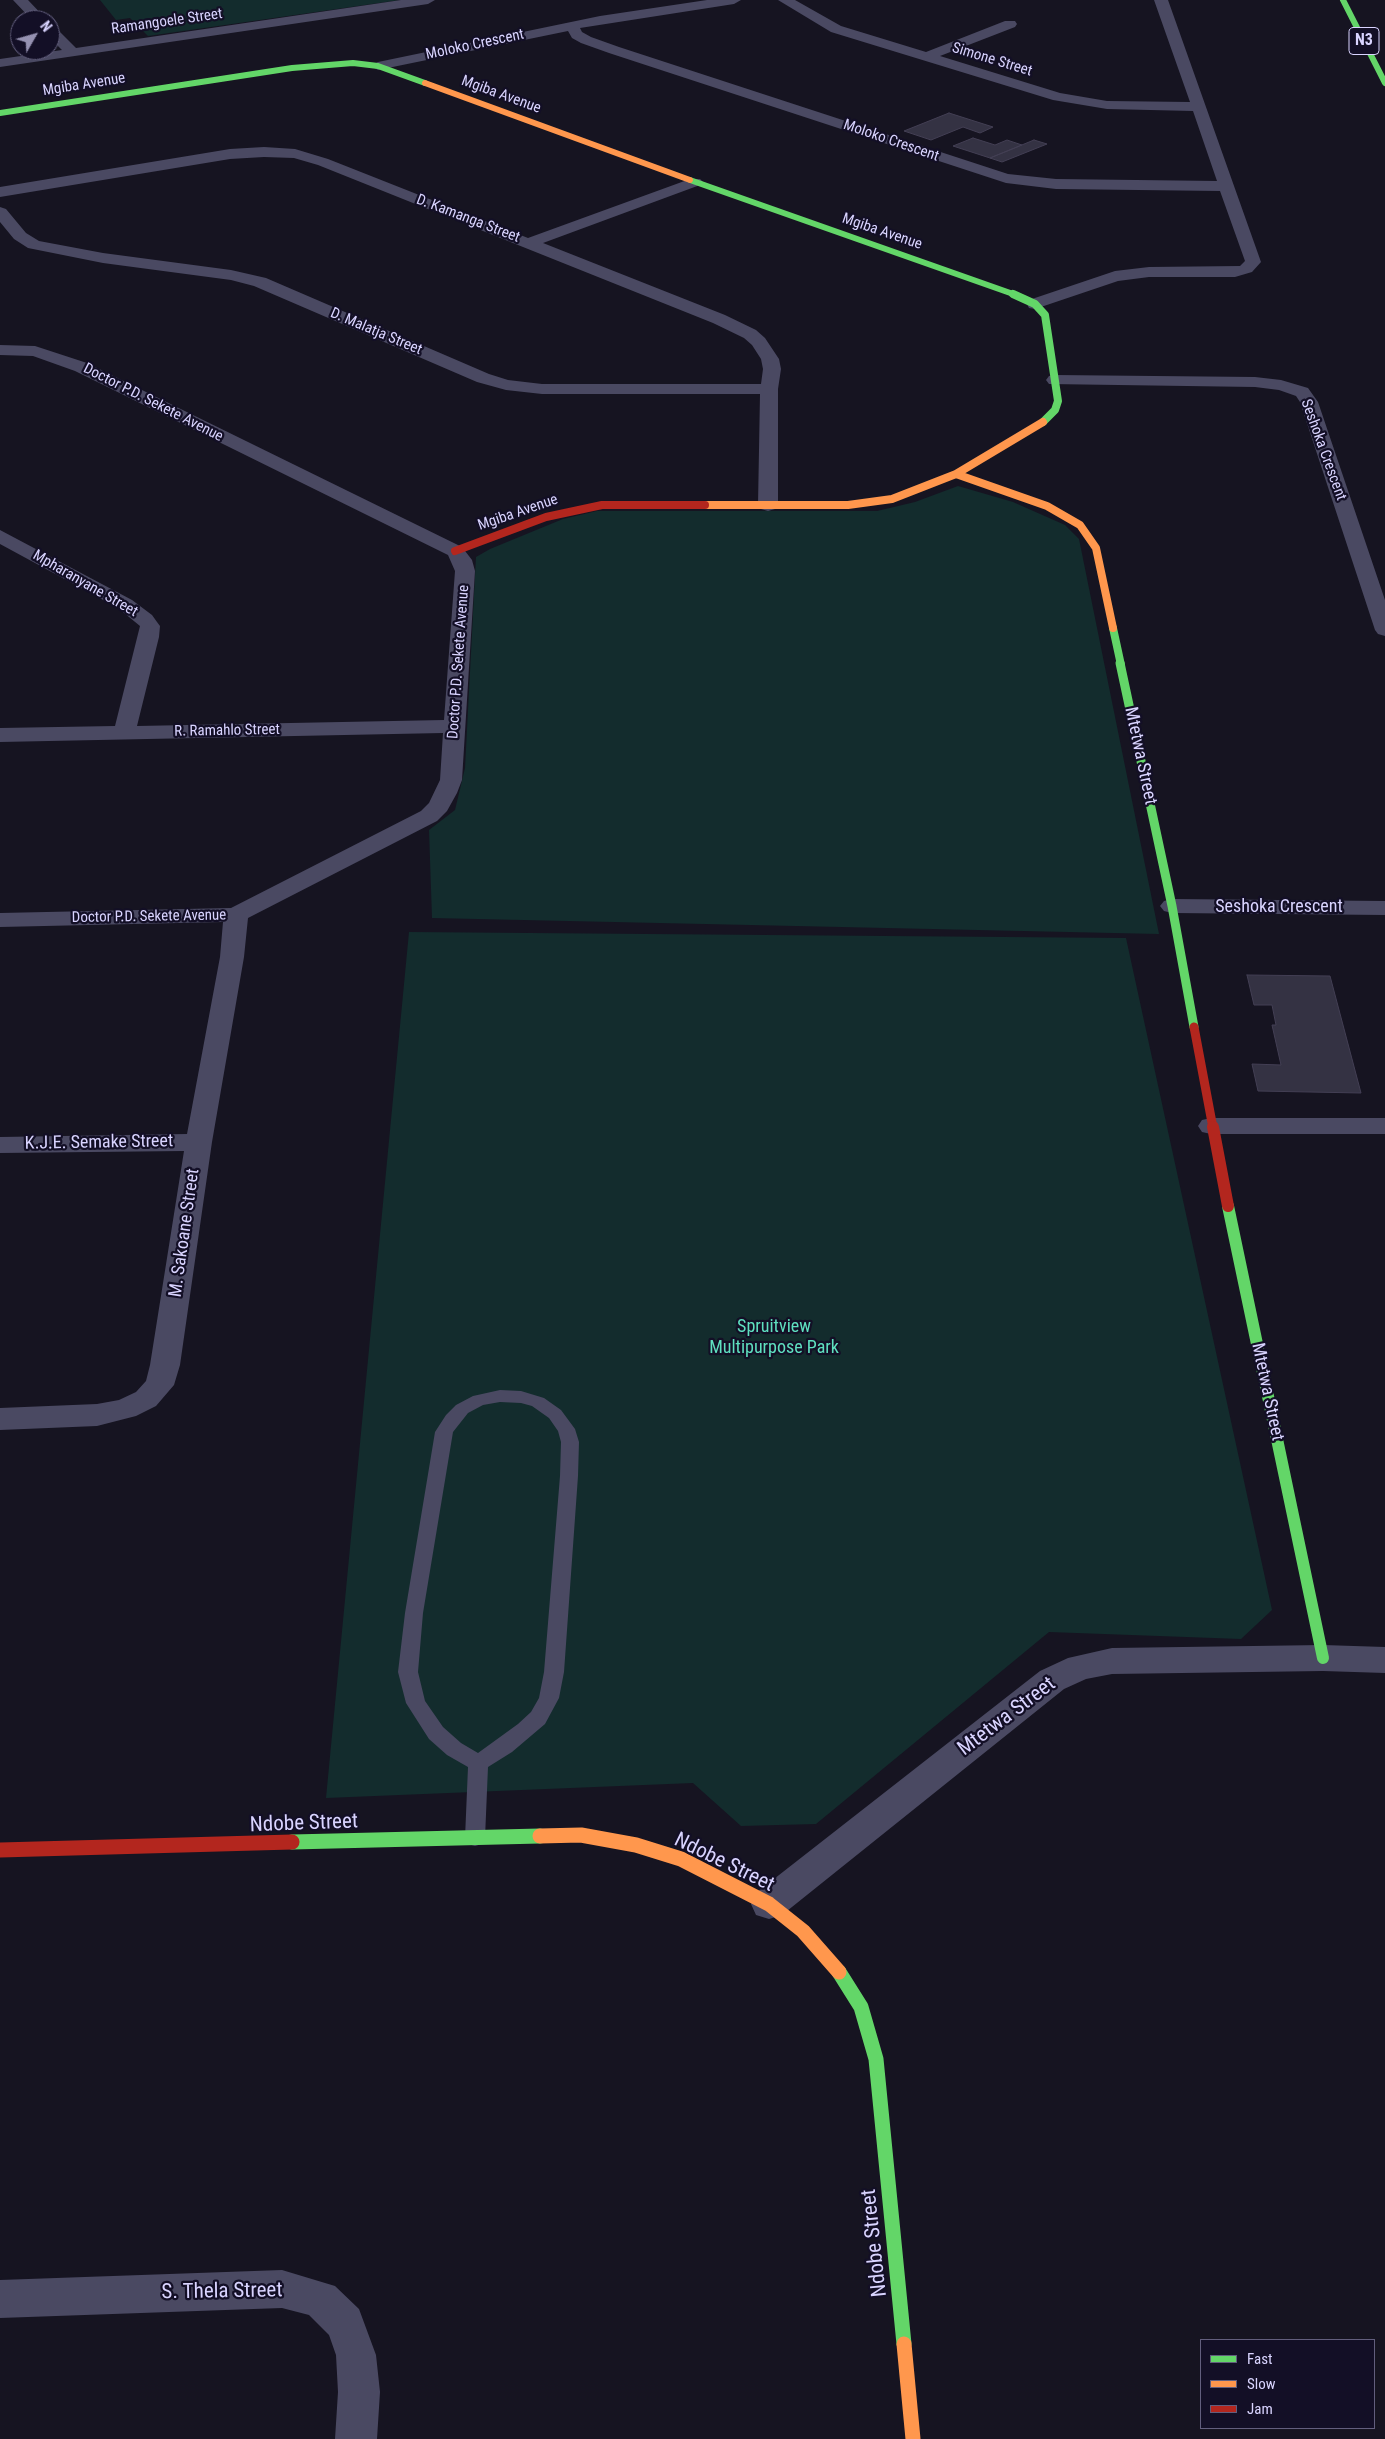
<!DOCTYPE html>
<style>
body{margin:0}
#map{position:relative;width:1385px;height:2439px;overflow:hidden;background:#161421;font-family:"Roboto Condensed",sans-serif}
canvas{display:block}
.legend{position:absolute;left:1200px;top:2339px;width:175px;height:90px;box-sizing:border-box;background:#130f26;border:1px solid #625e7d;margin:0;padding:6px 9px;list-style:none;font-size:15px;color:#d9d4ff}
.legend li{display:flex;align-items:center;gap:10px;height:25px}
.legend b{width:25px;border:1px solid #625e7d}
.north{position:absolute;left:10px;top:10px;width:50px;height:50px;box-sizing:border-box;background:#130f26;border:1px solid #625e7d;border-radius:50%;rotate:52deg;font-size:14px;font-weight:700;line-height:20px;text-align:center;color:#d9d4ff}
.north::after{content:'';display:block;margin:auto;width:18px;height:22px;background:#9591b1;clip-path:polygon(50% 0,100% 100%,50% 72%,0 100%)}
</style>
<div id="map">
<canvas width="1385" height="2439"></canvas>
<ul class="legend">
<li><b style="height:6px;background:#63d668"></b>Fast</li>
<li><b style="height:6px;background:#ff974d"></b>Slow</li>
<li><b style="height:6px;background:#b3261e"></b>Jam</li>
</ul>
<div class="north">N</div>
</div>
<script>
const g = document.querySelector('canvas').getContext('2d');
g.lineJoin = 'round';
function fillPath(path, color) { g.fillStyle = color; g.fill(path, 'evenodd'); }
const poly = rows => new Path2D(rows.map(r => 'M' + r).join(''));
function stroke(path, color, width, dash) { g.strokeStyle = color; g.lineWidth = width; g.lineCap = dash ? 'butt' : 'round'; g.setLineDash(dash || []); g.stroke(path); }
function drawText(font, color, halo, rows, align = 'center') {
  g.font = font + ' "Roboto Condensed",sans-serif'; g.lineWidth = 4.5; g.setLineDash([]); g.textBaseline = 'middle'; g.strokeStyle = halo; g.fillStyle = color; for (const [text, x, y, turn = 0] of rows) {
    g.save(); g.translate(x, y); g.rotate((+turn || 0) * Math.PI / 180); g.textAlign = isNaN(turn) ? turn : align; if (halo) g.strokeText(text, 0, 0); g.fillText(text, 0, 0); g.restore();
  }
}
const green = poly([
 [100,0,400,0,148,36,130,18,116,20],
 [958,486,1013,502,1065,525,1079,539,1159,934,432,918,429,830,455,810,465,768,476,557,490,549,563,519,597,511,877,511,915,502],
 [409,932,1126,938,1272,1610,1241,1639,1049,1632,816,1824,741,1826,693,1783,326,1798]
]);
const building = poly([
 [949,113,993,127,980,133,963,127,931,140,904,131,949,113],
 [973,138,995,145,1007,140,1022,145,990,158,953,146,973,138],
 [1034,140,1047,144,1002,162,990,158,1034,140],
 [1247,975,1330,976,1361,1093,1258,1091,1252,1064,1281,1065,1272,1025,1276,1025,1272,1005,1254,1005,1247,975]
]);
const lane = poly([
 [500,1390,521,1391,544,1398,561,1410,575,1429,579,1442,578,1476,564,1672,559,1698,545,1724,512,1752,488,1767,485,1838,482,1844,475,1846,468,1844,465,1838,468,1767,447,1755,429,1739,406,1703,398,1672,405,1613,435,1432,446,1415,456,1405,473,1396,500,1390],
 [500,1402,521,1403,532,1406,549,1418,558,1431,561,1442,560,1476,544,1672,539,1698,531,1712,518,1724,478,1753,461,1743,443,1727,425,1701,418,1672,423,1613,453,1432,468,1413,483,1405,500,1402]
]);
const street = poly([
 [13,0,28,0,47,20,32,20,13,0],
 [401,0,435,0,428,4,0,67,0,59,62,50,50,38,50,26,55,27,76,48,401,0],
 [707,0,741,0,734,4,580,28,582,32,591,37,619,47,1008,174,1056,179,1217,181,1193,111,1107,109,1053,100,831,32,778,0,795,0,841,26,926,52,1005,21,1015,21,1017,24,1015,27,940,56,1060,93,1107,101,1190,102,1154,0,1168,0,1261,262,1252,272,1235,277,1149,277,1118,281,1035,309,1029,308,1027,304,1029,300,1115,271,1149,267,1240,266,1245,261,1220,191,1056,189,1006,183,609,53,581,43,572,38,568,31,378,70,371,66,378,62,600,16,707,0],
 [264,147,295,149,328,159,528,238,690,179,700,179,703,182,700,185,543,243,725,315,756,330,765,338,779,359,781,369,778,389,778,505,775,509,768,511,761,509,758,505,760,394,542,394,506,390,477,382,254,286,231,280,103,263,28,248,14,239,0,222,0,207,6,209,26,233,39,241,103,253,231,270,266,278,489,374,508,380,542,384,761,384,763,369,761,359,752,345,744,338,713,323,318,165,294,158,264,157,230,159,0,197,0,187,230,149,264,147],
 [0,345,35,346,87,363,462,547,472,560,475,571,462,780,457,793,447,811,437,821,248,918,244,957,212,1142,180,1365,174,1385,156,1406,136,1416,97,1426,0,1430,0,1408,97,1404,119,1400,136,1392,146,1381,150,1365,184,1151,0,1153,0,1137,187,1134,220,957,223,922,0,927,0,913,231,908,421,811,429,803,440,780,443,733,0,742,0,728,115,726,140,626,118,608,0,544,0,530,132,600,152,615,157,622,160,626,159,637,137,726,444,720,455,571,448,555,75,371,33,356,0,355,0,345],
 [1055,375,1255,377,1281,380,1308,388,1318,402,1385,600,1385,636,1378,634,1375,630,1300,402,1296,396,1279,390,1255,387,1049,384,1046,380,1049,376,1055,375],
 [1172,899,1385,901,1385,915,1172,913,1164,911,1160,906,1164,901,1172,899],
 [1211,1118,1385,1118,1385,1134,1211,1134,1202,1132,1198,1126,1202,1120,1211,1118],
 [1323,1645,1385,1647,1385,1673,1323,1671,1112,1674,1086,1679,1064,1689,782,1915,769,1919,756,1915,751,1904,756,1893,1040,1671,1068,1658,1112,1648,1323,1645],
 [282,2270,335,2286,359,2309,376,2355,380,2392,377,2439,335,2439,338,2392,336,2355,329,2335,309,2315,282,2308,0,2318,0,2280,282,2270]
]);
const fastFar4 = poly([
 [1343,0,1385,83],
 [0,113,292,68,353,63,378,66,425,83],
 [690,180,1016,295]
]);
const fastFar3 = poly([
 [1013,294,1035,304,1045,315,1058,401,1055,410,1043,422],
 [1113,628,1121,665]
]);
const fastFar2 = poly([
 [1120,663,1172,906,1194,1027]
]);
const fastFar1 = poly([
 [1228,1206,1323,1658]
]);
const fast = poly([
 [292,1842,540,1836],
 [839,1972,861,2007,876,2059,904,2344]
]);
const slowFar2 = poly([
 [425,83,690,180]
]);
const slowFar1 = poly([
 [956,474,1047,506,1080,525,1096,548,1113,628],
 [705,505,848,505,892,499,956,474,1043,422]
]);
const slow = poly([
 [540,1836,581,1835,636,1845,681,1859,769,1904,803,1931,839,1972],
 [904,2344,913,2439]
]);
const jamFar3 = poly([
 [455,551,546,517,602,505,705,505]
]);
const jamFar2 = poly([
 [1194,1027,1213,1128]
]);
const jamFar1 = poly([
 [1213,1127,1228,1206]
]);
const jam = poly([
 [0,1850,292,1842]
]);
const farStreetnames = [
 ["Ramangoele Street",167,22,-8],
 ["Moloko Crescent",475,45,-12],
 ["Simone Street",992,60,17],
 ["Mgiba Avenue",84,85,-9],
 ["Mgiba Avenue",501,95,20],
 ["Moloko Crescent",891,141,19],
 ["D. Kamanga Street",468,219,21],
 ["Mgiba Avenue",882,232,19],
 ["D. Malatja Street",376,332,23],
 ["Doctor P.D. Sekete Avenue",153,403,27],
 ["Seshoka Crescent",1323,450,70],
 ["Mgiba Avenue",518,513,-19],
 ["Mpharanyane Street",85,584,30],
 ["Doctor P.D. Sekete Avenue",459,662,-86],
 ["R. Ramahlo Street",227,731,-1],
 ["Doctor P.D. Sekete Avenue",149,917,-1]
];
const shields = [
 [1364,41,30]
];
const shieldNames = [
 ["N3",1364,41]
];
const streetNames = [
 ["Mtetwa Street",1140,756,78],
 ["Seshoka Crescent",1279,907],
 ["K.J.E. Semake Street",99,1143,-1],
 ["M. Sakoane Street",185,1233,-82],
 ["Mtetwa Street",1267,1392,78]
];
const parkNames = [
 ["Spruitview",774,1327],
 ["Multipurpose Park",774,1348]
];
const nearStreetnames = [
 ["Mtetwa Street",1007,1717,-37],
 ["Ndobe Street",304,1824,-2],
 ["Ndobe Street",724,1863,26],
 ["Ndobe Street",875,2243,-96],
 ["S. Thela Street",222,2292,-1]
];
fillPath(green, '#132c2d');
fillPath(building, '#343243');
stroke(building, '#433f54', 1);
fillPath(lane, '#4a4962');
fillPath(street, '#4a4962');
stroke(fastFar4, '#63d668', 6);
stroke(fastFar3, '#63d668', 8);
stroke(fastFar2, '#63d668', 9);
stroke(fastFar1, '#63d668', 12);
stroke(fast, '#63d668', 15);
stroke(slowFar2, '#ff974d', 6);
stroke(slowFar1, '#ff974d', 8);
stroke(slow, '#ff974d', 15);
stroke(jamFar3, '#b3261e', 8);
stroke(jamFar2, '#b3261e', 9);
stroke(jamFar1, '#b3261e', 12);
stroke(jam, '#b3261e', 15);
drawText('15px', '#d9d4ff', '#130f26', farStreetnames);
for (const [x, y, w] of shields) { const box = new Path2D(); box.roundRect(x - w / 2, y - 13.5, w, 27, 4); g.fillStyle = '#130f26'; g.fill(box); stroke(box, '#d9d4ff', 1); }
drawText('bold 16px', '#d9d4ff', null, shieldNames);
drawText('18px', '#d9d4ff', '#130f26', streetNames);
drawText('18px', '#5fe0c0', '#130f26', parkNames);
drawText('21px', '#d9d4ff', '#130f26', nearStreetnames);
</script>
